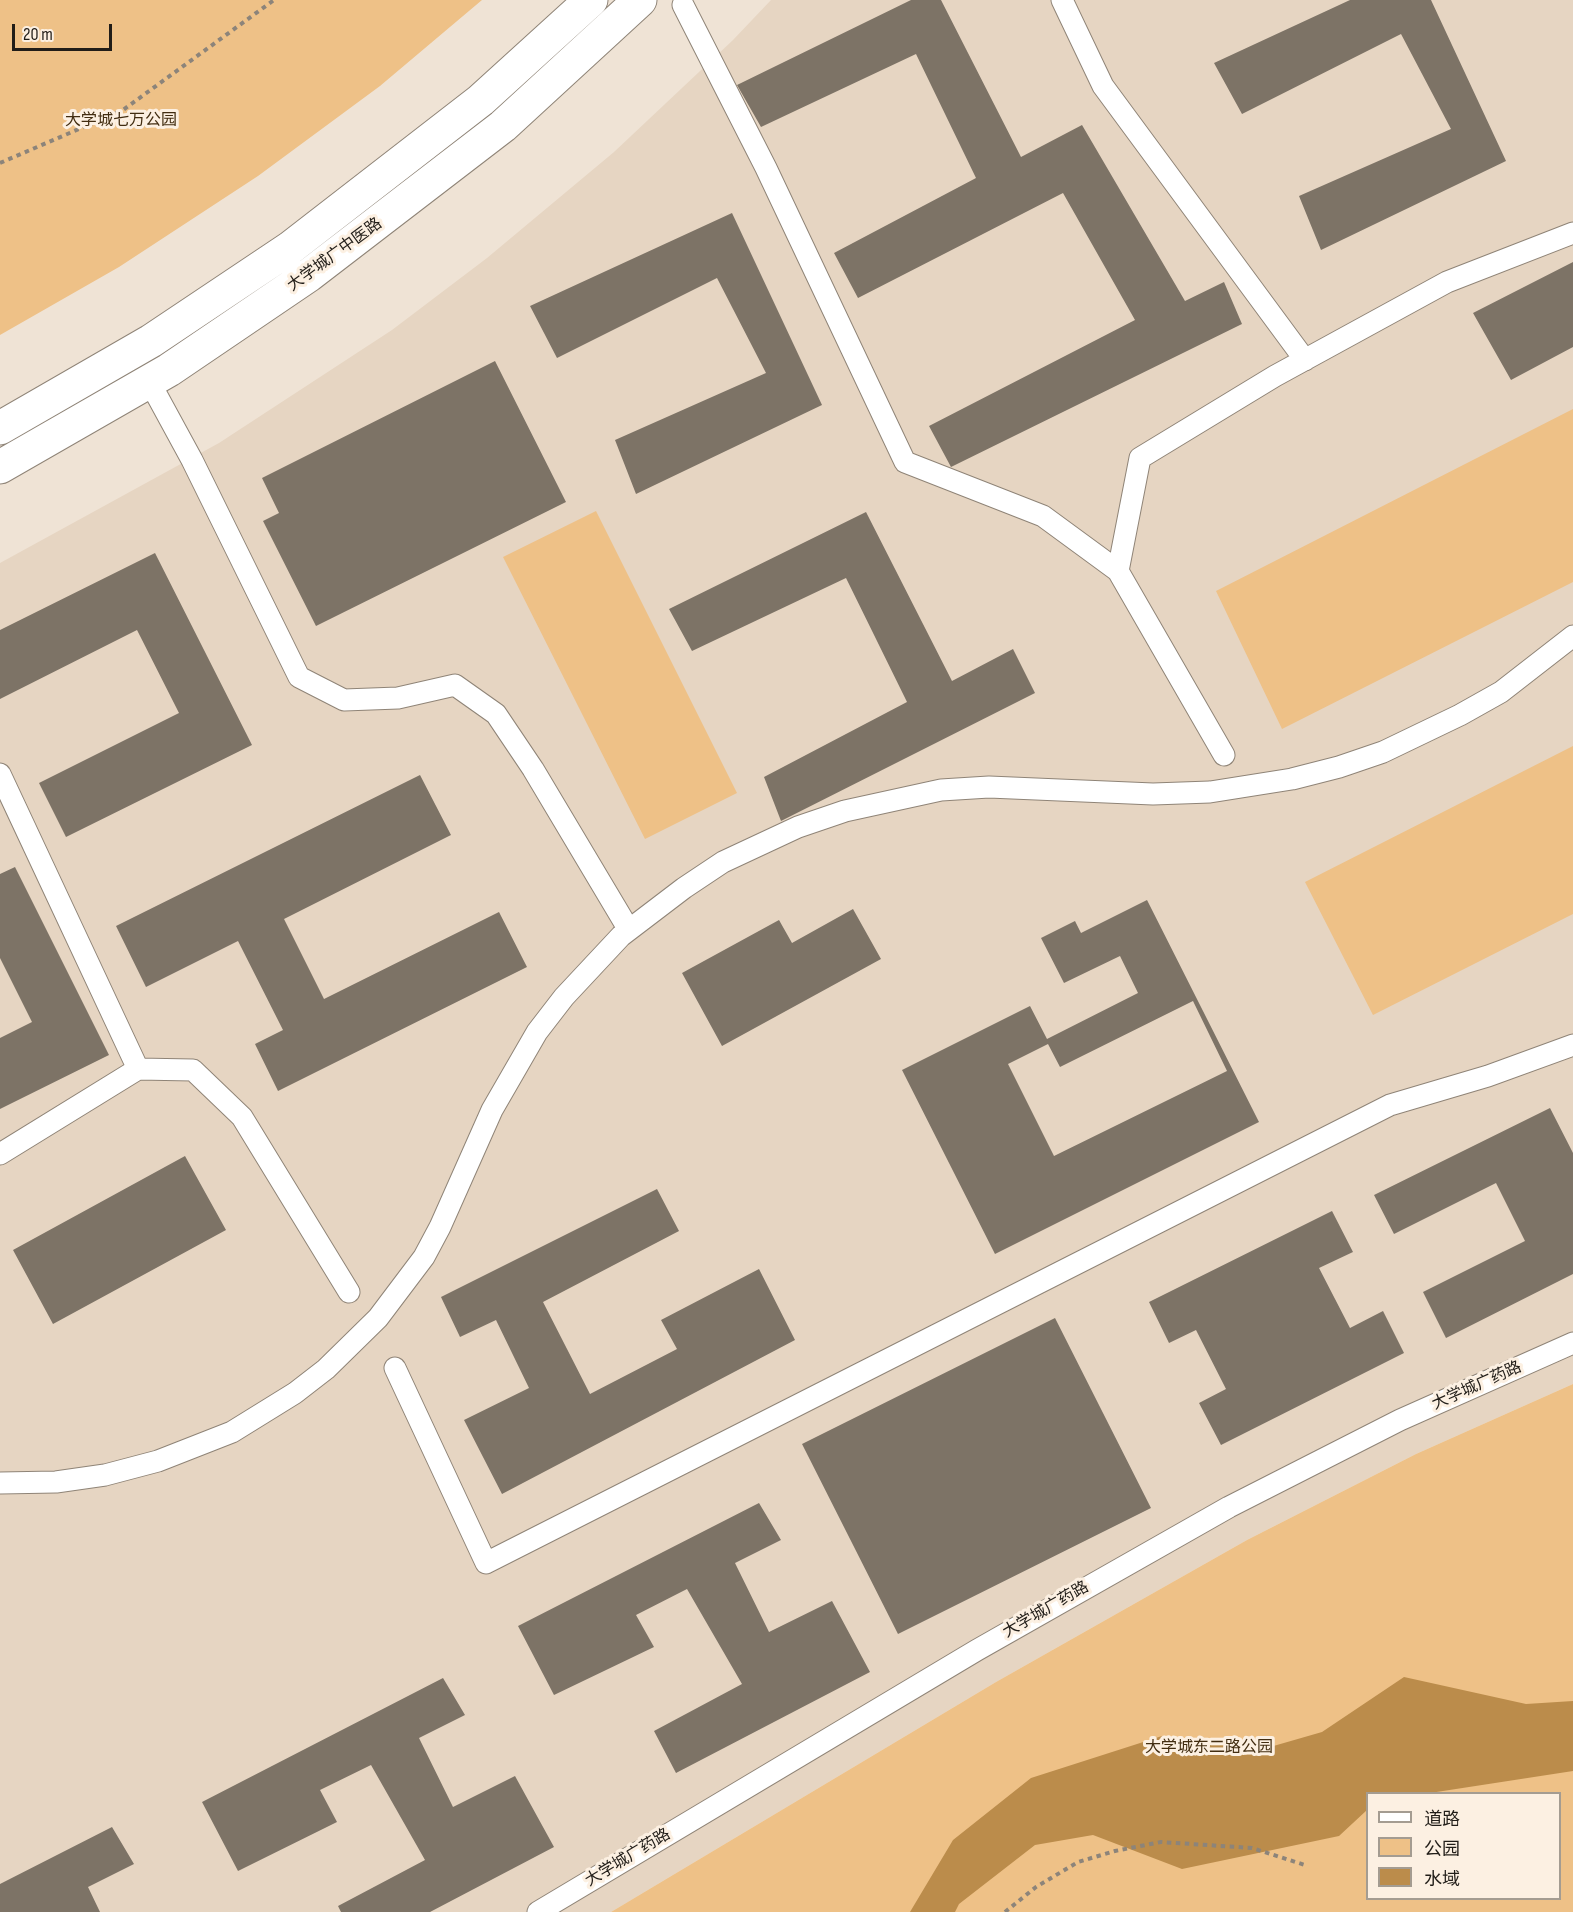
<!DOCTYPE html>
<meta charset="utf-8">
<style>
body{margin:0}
#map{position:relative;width:1573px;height:1912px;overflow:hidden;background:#efe3d5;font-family:"Sofia Sans Condensed","Noto Sans SC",sans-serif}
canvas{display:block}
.legend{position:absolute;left:1366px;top:1792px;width:195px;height:108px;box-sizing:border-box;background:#fcf0e2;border:2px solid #a49c91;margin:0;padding:8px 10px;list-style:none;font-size:18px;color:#211d18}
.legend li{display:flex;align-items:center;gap:12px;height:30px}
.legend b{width:30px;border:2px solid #a49c91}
.scale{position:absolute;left:12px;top:24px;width:100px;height:27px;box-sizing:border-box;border:3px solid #211d18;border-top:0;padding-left:8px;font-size:18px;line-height:21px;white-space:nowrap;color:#211d18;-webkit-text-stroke:4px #fcf0e2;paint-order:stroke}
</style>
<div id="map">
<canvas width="1573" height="1912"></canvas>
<ul class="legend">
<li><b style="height:8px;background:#fff"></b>道路</li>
<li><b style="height:16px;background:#eec187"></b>公园</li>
<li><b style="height:16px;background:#bb8c4b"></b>水域</li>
</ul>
<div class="scale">20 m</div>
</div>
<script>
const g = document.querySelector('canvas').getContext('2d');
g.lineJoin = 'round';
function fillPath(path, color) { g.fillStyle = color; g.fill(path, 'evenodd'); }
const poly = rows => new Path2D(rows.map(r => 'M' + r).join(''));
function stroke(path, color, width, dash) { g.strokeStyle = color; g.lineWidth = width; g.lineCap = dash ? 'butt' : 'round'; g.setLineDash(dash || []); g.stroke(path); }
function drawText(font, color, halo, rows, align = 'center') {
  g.font = font + ' "Sofia Sans Condensed","Noto Sans SC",sans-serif'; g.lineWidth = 6; g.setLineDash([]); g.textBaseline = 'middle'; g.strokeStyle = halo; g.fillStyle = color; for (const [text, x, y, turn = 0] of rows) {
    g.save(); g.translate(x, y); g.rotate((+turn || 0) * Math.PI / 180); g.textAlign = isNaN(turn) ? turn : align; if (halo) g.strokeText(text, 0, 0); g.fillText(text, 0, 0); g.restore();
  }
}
const built = poly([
 [771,0,1573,0,1573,1384,1416,1454,1247,1540,996,1682,611,1912,0,1912,0,563,219,443,392,330,487,258,614,152,733,40]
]);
const green = poly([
 [0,0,482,0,380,86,258,176,119,267,0,335],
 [1573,409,1573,582,1282,729,1216,591],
 [596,511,737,793,645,839,503,557],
 [1573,746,1573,914,1373,1015,1305,882],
 [1573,1384,1573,1912,611,1912,996,1682,1247,1540,1416,1454],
 [1368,1794,1560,1794,1560,1898,1368,1898]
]);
const water = poly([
 [1404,1677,1526,1704,1573,1701,1573,1771,1430,1793,1368,1794,1367,1810,1339,1836,1182,1869,1093,1835,1035,1845,959,1904,955,1912,910,1912,953,1840,1031,1778,1162,1736,1270,1747,1322,1732]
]);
const building = poly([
 [911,0,941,0,1021,157,1082,125,1185,301,1224,282,1242,324,951,467,929,426,1135,320,1063,193,858,298,834,253,976,178,916,54,761,127,737,85],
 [1350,0,1431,0,1506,161,1321,250,1299,196,1451,129,1401,34,1242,114,1214,63],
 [732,213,822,405,636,494,615,440,766,373,717,278,557,358,530,306],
 [1573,262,1573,347,1511,380,1473,313],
 [495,361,566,502,316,626,263,521,279,513,262,478],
 [866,512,952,681,1013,649,1035,693,781,821,764,777,907,702,846,578,692,651,669,609],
 [155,553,252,745,66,837,39,783,179,713,137,630,0,699,0,630],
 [420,775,451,835,284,919,324,999,499,912,527,967,278,1091,255,1044,283,1030,238,941,146,987,116,926],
 [15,867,109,1055,0,1109,0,1038,32,1022,0,958,0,874],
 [1147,900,1259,1122,995,1254,902,1070,1030,1006,1047,1039,1138,993,1120,956,1064,983,1041,938,1075,921,1081,933],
 [1193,1001,1227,1071,1054,1156,1008,1064,1048,1044,1060,1067],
 [853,909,881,959,722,1046,682,973,779,920,792,943],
 [1550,1108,1573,1153,1573,1274,1446,1338,1423,1292,1525,1241,1496,1183,1394,1234,1374,1195],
 [185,1156,226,1230,53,1324,13,1250],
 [657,1189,679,1231,543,1302,590,1394,677,1349,661,1320,759,1269,795,1340,502,1494,464,1420,529,1388,496,1320,460,1337,441,1297],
 [1332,1211,1353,1252,1319,1268,1350,1328,1383,1311,1404,1353,1221,1445,1199,1403,1226,1389,1196,1330,1169,1343,1149,1302],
 [1055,1318,1151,1508,898,1634,802,1444],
 [759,1503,781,1540,735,1563,769,1632,832,1601,870,1672,676,1773,654,1731,742,1684,687,1589,636,1615,654,1647,554,1695,518,1626],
 [443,1678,465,1715,419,1738,453,1807,515,1776,554,1847,430,1912,341,1912,338,1906,425,1860,371,1765,320,1790,337,1822,238,1871,202,1802],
 [112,1827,134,1864,88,1887,100,1912,0,1912,0,1884]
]);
const path = poly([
 [0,163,123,110,274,0],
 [1005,1912,1036,1887,1078,1862,1115,1851,1161,1842,1252,1848,1305,1865]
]);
const service = poly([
 [1062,0,1103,86,1305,360],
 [683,5,766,168,905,462,1043,516,1118,571,1224,755],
 [149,381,192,460,299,677,344,700,398,698,455,685,496,714,533,769,629,930],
 [1118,571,1140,458,1275,376,1447,282,1573,233],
 [0,774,138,1069],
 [0,1154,138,1069,193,1070,242,1117,349,1292],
 [395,1368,486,1563,1390,1105,1488,1076,1573,1045],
 [0,1483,56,1482,105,1475,158,1461,232,1432,295,1393,326,1369,378,1318,424,1257,440,1227,492,1110,537,1032,564,997,621,936,684,888,723,862,798,827,845,811,941,790,989,787,1153,794,1210,792,1292,779,1339,767,1383,752,1460,715,1501,692,1573,636],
 [538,1912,977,1650,1229,1507,1400,1420,1573,1343]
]);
const secondary = poly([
 [0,428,151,341,290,248,481,100,591,0],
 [0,467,169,370,309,275,503,126,640,0]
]);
const parkNames = [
 ["大学城七万公园",121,121],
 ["大学城东二路公园",1209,1748]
];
const streetNames = [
 ["大学城广中医路",335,255,-36],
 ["大学城广药路",1477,1386,-24],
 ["大学城广药路",1046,1610,-30],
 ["大学城广药路",628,1858,-31]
];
fillPath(built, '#e6d5c2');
fillPath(green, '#eec187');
fillPath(water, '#bb8c4b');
fillPath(building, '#7d7366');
stroke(service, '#8f8477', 23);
stroke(secondary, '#8f8477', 35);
stroke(path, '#8c847a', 4, [4.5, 4.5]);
stroke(service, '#fff', 21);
stroke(secondary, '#fff', 33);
drawText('16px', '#422d11', '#fcf0e2', parkNames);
drawText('16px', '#211d18', '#fcf0e2', streetNames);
</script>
